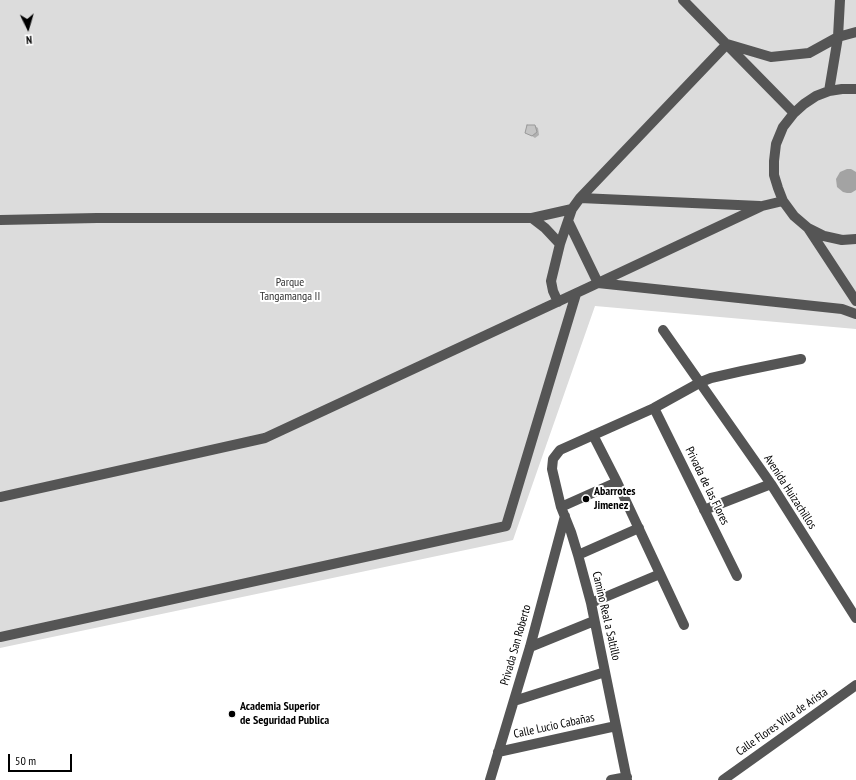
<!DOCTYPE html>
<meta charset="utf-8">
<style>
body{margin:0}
#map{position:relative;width:856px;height:780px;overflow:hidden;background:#fff;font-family:"PT Sans Narrow",sans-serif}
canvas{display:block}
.north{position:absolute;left:8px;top:8px;width:40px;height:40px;-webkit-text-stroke:3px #fff;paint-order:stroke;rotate:175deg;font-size:11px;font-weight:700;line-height:16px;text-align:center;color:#000}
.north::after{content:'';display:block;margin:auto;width:14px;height:18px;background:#000;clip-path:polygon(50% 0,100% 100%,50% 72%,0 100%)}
.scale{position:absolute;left:8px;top:754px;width:64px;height:18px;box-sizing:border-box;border:2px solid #000;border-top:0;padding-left:5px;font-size:12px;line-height:14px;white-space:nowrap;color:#000;-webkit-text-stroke:3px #fff;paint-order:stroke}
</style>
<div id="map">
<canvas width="856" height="780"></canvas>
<div class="north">N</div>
<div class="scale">50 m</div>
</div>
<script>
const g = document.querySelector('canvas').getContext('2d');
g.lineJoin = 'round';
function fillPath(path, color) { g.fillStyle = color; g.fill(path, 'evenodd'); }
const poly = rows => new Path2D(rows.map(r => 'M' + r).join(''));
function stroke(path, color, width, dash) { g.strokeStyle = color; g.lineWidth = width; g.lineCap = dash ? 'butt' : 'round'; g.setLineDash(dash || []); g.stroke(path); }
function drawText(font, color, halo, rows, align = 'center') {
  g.font = font + ' "PT Sans Narrow",sans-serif'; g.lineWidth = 4; g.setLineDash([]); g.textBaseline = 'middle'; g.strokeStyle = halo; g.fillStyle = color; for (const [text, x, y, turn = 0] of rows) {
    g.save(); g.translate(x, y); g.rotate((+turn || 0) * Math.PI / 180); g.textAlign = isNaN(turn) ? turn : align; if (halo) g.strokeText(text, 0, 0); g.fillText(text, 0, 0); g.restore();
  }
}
const green = poly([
 [0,0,856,0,856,329,595,306,513,540,0,648]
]);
const water = poly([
 [847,169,851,169,856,172,856,190,851,193,847,193,843,192,837,187,836,179,840,172]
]);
const shadow = poly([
 [535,126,538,128,539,135,535,138,526,132]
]);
const building = poly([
 [527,125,535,125,537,132,532,136,525,133,527,125]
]);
const minor = poly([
 [683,0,794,113],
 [856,89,842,89,829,91,816,96,804,104,794,113,783,127,776,144,774,161,774,175,778,188,783,201,794,216,808,228,824,236,842,240,856,239],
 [829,91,838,37,840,0],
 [580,198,760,206],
 [532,218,545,228,560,244],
 [0,220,97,218,532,218,572,209],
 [568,221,598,283,762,206,783,201],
 [808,228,856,301],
 [558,302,553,291,551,281,560,244,572,209,580,198,727,44,771,57,809,53,838,37,856,32],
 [663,330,771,484,856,618],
 [654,408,737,576],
 [593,435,617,482,684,625],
 [0,497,265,438,598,283,842,309,856,314],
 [561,507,617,482],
 [704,510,771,484],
 [578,555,639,528],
 [591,603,660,574],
 [0,637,506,526,576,294],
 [530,647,594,621],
 [514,701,605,672],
 [498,752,616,726],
 [490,780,530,647,565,516],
 [611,780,627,777],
 [627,780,591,603,578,555,571,532,561,507,552,469,553,459,560,450,654,408,701,382,711,378,742,371,801,359],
 [723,780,856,685]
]);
const markers = [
 [586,499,4,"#000"],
 [232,714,4,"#000"]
];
const parkNames = [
 ["Parque",290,283],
 ["Tangamanga II",290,297]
];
const streetNames = [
 ["Privada de las Flores",707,486,64],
 ["Avenida Huizachillos",790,492,57],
 ["Camino Real a Saltillo",606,616,77],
 ["Privada San Roberto",516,645,-74],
 ["Calle Flores Villa de Arista",782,722,-35],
 ["Calle Lucio Cabañas",554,726,-12]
];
const poiNames = [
 ["Abarrotes",594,492],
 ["Jimenez",594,506],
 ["Academia Superior",240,707],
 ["de Seguridad Publica",240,721]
];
fillPath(green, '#dcdcdc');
fillPath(water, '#a3a3a3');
fillPath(shadow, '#0003');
fillPath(building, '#c4c4c4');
stroke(building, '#999', 1);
stroke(minor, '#555', 10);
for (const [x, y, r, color] of markers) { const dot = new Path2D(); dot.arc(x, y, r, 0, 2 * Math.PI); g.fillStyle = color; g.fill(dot); stroke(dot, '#fff', 1.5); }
drawText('12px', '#333', '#fff', parkNames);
drawText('12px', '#000', '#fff', streetNames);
drawText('bold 12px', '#000', '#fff', poiNames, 'left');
</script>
